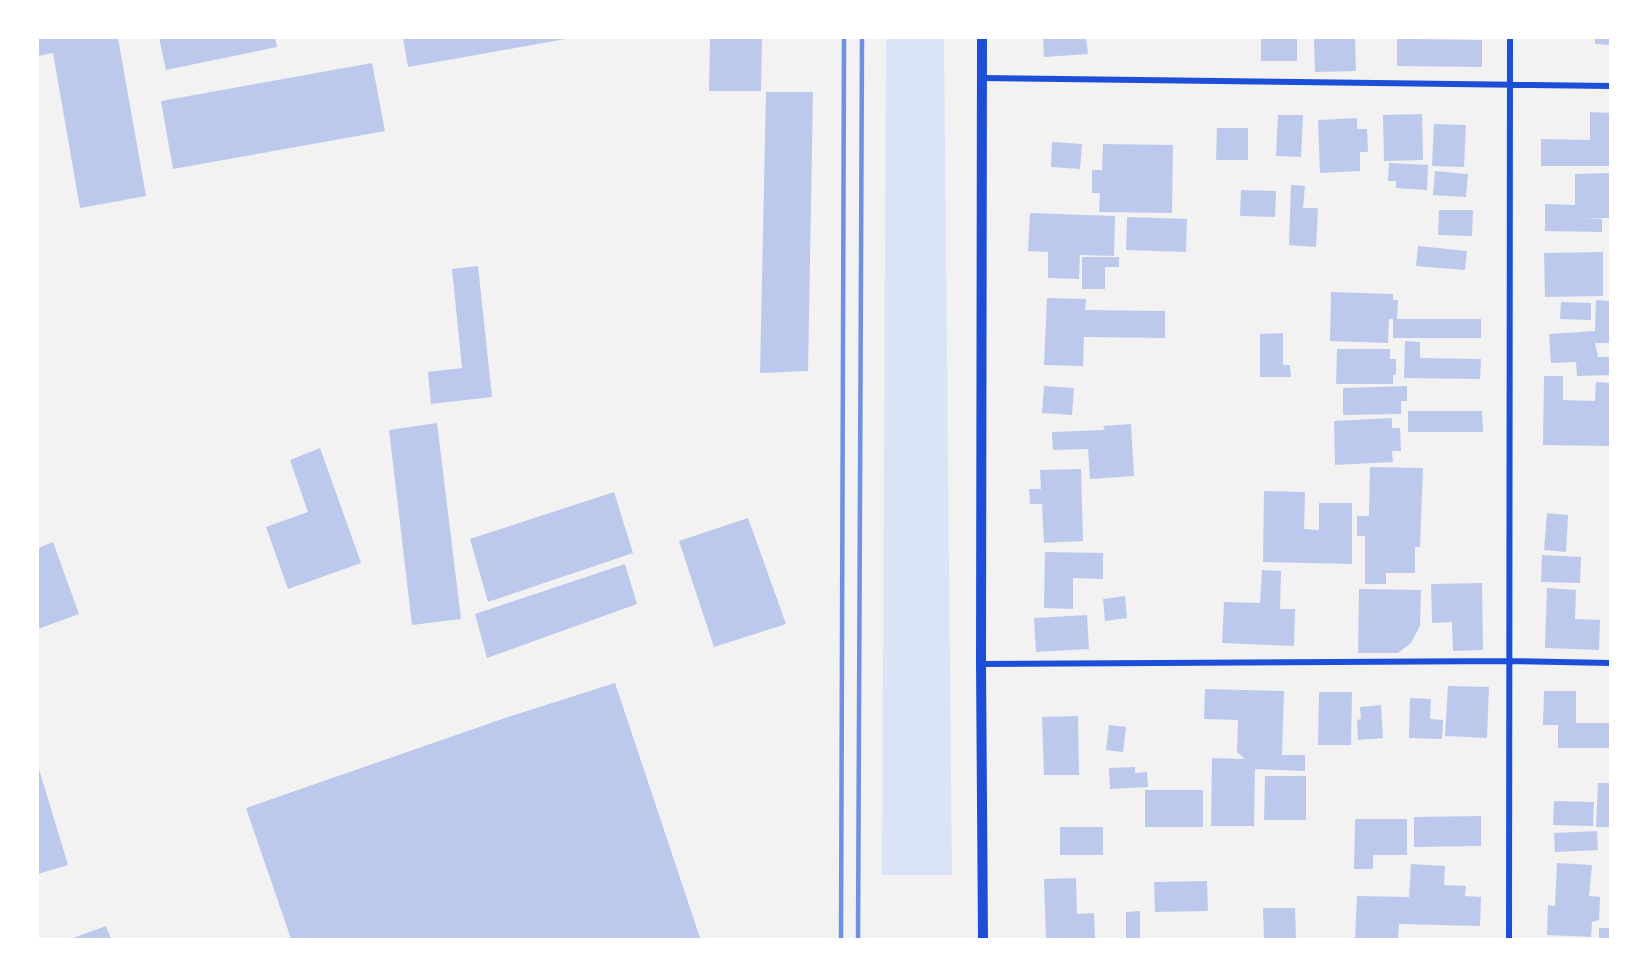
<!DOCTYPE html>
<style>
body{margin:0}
#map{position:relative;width:1648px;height:977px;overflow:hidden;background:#f2f2f2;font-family:"Playfair Display",serif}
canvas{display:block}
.frame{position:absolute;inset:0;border:39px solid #fff;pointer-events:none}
</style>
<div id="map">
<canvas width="1648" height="977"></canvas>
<div class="frame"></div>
</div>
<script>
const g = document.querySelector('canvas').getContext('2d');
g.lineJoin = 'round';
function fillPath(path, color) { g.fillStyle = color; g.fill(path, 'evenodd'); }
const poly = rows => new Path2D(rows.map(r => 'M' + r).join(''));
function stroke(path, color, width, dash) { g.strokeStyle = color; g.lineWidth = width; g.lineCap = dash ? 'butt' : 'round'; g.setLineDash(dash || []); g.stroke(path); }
const green = poly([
 [886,38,944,38,952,875,882,875]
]);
const building = poly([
 [38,38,118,38,146,196,80,208,53,53,38,56],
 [159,38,275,38,277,47,166,70],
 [403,38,566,38,566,39,408,67],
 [710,38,762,38,761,91,709,91],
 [1043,38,1086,38,1088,54,1044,57],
 [1261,38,1297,38,1297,61,1261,61],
 [1314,38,1355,38,1356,71,1315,72],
 [1397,38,1416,38,1416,39,1482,40,1482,67,1397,66],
 [1595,38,1610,38,1610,45,1595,44],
 [372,63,385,131,173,169,161,101],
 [766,92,813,92,808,371,760,373],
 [1590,112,1610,113,1610,166,1541,166,1541,139,1590,140],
 [1422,114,1423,160,1384,161,1383,115],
 [1278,115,1303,115,1301,157,1276,156],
 [1357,118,1357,129,1367,129,1368,152,1360,152,1360,171,1320,173,1318,120],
 [1434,124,1466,125,1464,167,1432,166],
 [1217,128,1248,128,1248,160,1216,160],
 [1052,142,1082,144,1080,169,1051,167],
 [1103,144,1173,145,1172,213,1099,212,1100,193,1092,193,1092,170,1102,170],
 [1389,163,1428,165,1427,190,1396,188,1396,181,1388,181],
 [1435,171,1468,174,1466,197,1433,195],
 [1610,173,1610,218,1586,218,1602,219,1602,232,1545,231,1545,204,1575,205,1575,174],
 [1291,185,1305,186,1303,208,1318,208,1316,247,1289,245],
 [1241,190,1276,191,1275,217,1240,216],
 [1439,210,1473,210,1472,236,1438,235],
 [1030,213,1115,216,1114,256,1080,255,1079,279,1048,278,1048,252,1028,251],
 [1127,217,1187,219,1186,252,1126,250],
 [1418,246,1467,251,1465,270,1416,266],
 [1603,252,1603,296,1545,297,1544,253],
 [1082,257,1119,257,1119,267,1105,267,1105,289,1082,289],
 [478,266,492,397,431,404,428,372,462,368,452,269],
 [1331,292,1393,294,1393,300,1398,300,1397,319,1481,319,1481,338,1393,338,1393,319,1389,319,1388,343,1330,341],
 [1047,298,1086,299,1085,310,1165,311,1165,338,1084,337,1083,366,1044,365],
 [1596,300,1610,301,1610,343,1595,343,1598,357,1610,357,1610,375,1577,376,1576,362,1551,363,1549,334,1595,331],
 [1561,302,1591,303,1591,320,1560,319],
 [1283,333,1283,365,1290,365,1291,377,1260,377,1260,334],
 [1405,341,1420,342,1420,358,1481,359,1480,379,1404,378],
 [1337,349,1390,349,1390,359,1396,359,1396,375,1393,375,1393,384,1336,384],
 [1544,376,1563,376,1563,400,1595,401,1596,382,1610,383,1610,446,1543,445],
 [1044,386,1074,388,1072,415,1042,413],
 [1407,386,1407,401,1401,401,1401,414,1343,415,1343,388],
 [1408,411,1482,411,1483,432,1408,432],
 [1392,418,1392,428,1400,428,1401,451,1392,451,1393,462,1335,465,1334,421],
 [437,423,461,619,412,625,389,430],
 [1131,424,1134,476,1090,479,1088,449,1053,450,1052,432,1105,430,1103,426],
 [320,448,361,563,288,589,266,527,308,512,290,460],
 [1370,467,1423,468,1420,547,1415,547,1415,573,1386,573,1386,584,1365,584,1365,536,1357,536,1357,516,1369,516],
 [1081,469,1083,541,1044,543,1042,504,1030,504,1029,489,1041,489,1040,470],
 [1264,491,1305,492,1304,529,1319,530,1319,503,1352,503,1352,564,1263,562],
 [614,492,633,553,488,602,470,539],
 [1547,513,1568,515,1566,552,1544,550],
 [748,518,786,624,714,647,679,541],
 [53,542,79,614,38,629,38,548],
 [1045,552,1103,553,1103,579,1073,578,1073,609,1044,608],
 [1542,555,1581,557,1580,583,1541,582],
 [625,564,637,604,487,658,475,614],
 [1262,570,1281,571,1280,609,1295,609,1294,646,1222,643,1224,602,1260,603],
 [1482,583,1483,650,1453,651,1452,622,1432,623,1431,584],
 [1547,588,1576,590,1575,619,1600,620,1599,650,1545,648],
 [1359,589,1421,590,1420,626,1411,643,1398,653,1358,653],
 [1125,596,1127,618,1105,621,1103,599],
 [1087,615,1089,649,1036,652,1034,618],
 [615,683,700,938,694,939,291,939,246,808,508,717],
 [1448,686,1489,687,1487,738,1445,736],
 [1205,689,1284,691,1282,755,1305,755,1305,771,1255,769,1254,826,1211,826,1212,758,1245,759,1237,752,1238,720,1204,719],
 [1544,691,1576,691,1576,723,1610,723,1610,748,1558,748,1558,725,1543,725],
 [1319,692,1352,692,1351,745,1318,745],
 [1410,698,1431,699,1430,719,1443,720,1442,739,1409,738],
 [1381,705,1383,738,1358,740,1357,720,1361,719,1360,707],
 [1078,716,1079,775,1044,775,1042,717],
 [1109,725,1126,727,1123,752,1106,750],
 [38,766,68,865,38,874],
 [1135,767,1135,773,1147,772,1148,787,1110,789,1109,768],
 [1265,776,1306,776,1306,820,1264,820],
 [1598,783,1610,783,1610,827,1596,827],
 [1145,790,1203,790,1203,827,1145,827],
 [1554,801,1594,802,1593,826,1553,825],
 [1481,816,1481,846,1414,847,1414,817],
 [1355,819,1407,819,1407,855,1373,855,1373,869,1354,869],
 [1060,827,1103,827,1103,855,1060,855],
 [1597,831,1598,850,1555,852,1554,833],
 [1557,863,1592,865,1589,896,1600,897,1599,920,1592,922,1591,937,1547,935,1548,905,1555,906],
 [1411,864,1445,866,1444,885,1466,886,1465,896,1481,897,1480,926,1399,924,1398,939,1355,939,1357,896,1409,897],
 [1076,878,1077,914,1094,913,1095,939,1046,939,1044,879],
 [1207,881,1208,911,1155,912,1154,882],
 [1263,908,1295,908,1296,939,1264,939],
 [1140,911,1140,938,1126,938,1126,912],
 [106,926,111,939,70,939],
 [1599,928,1610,928,1610,939,1599,939]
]);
const minor = poly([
 [982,78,1610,86],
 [981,664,1509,661,1610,663],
 [1509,940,1510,38]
]);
const tertiary = poly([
 [982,38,981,664,983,940]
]);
const rail = poly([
 [841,940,844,38],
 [858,940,862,38]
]);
fillPath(green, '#dbe4f7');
fillPath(building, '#bdc9ec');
stroke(minor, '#1d4ed8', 6);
stroke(tertiary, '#1d4ed8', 10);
stroke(rail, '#7290e2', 4.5);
</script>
